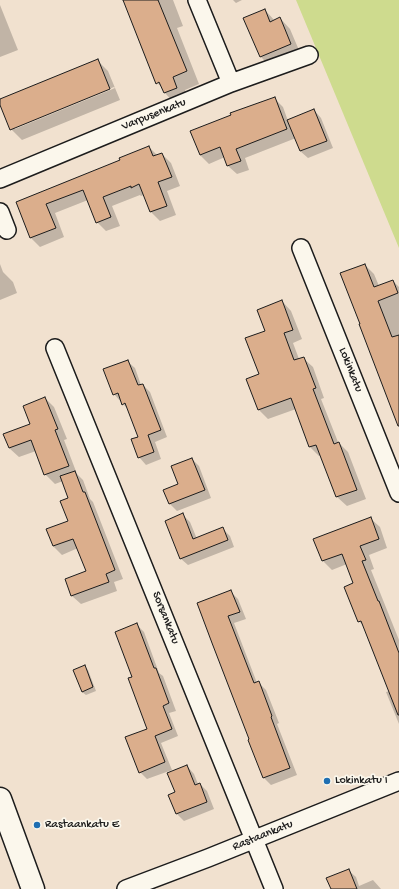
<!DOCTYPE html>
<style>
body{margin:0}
canvas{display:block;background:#f1e1cf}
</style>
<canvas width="399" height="889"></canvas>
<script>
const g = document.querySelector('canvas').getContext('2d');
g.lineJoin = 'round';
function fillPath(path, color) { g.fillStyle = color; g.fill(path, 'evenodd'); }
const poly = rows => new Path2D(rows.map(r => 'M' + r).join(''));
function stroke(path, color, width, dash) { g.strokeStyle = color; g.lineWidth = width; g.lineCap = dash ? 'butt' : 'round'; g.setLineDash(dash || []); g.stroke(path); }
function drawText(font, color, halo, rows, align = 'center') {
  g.font = font + ' "Gochi Hand",sans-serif'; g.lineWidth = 3.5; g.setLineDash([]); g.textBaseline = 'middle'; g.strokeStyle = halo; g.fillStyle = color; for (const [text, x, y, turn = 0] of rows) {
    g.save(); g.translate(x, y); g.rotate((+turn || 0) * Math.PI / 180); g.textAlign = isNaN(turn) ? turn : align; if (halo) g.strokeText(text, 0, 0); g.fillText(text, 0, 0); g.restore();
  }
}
const green = poly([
 [296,0,399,0,399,248]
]);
const shadow = poly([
 [124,0,173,0,183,26,177,28,199,84,185,90,190,101,177,106,165,93,163,88,157,83],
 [233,0,242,0,236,3],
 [0,5,18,50,0,57],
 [265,10,275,21,280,18,290,29,301,55,271,67,260,56],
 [98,61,108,71,120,100,22,140,11,129,0,100],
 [114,87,115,88,15,129,15,127],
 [274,98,283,107,288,121,314,110,321,118,333,148,308,158,300,151,296,138,245,158,249,170,237,174,228,166,225,157,209,164,200,155],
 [149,147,158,156,162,154,171,163,180,186,167,191,176,215,160,221,151,212,144,195,141,196,140,195,112,206,120,226,106,231,97,222,88,200,55,213,64,237,40,247,31,238,17,202,122,161],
 [0,264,3,272,13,282,17,293,0,300],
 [365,265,374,274,379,286,393,281,399,287,399,416],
 [282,301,291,311,302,339,293,343,299,359,303,358,313,367,324,398,321,399,338,442,348,452,366,499,347,506,337,497,321,455,319,456,310,447,296,409,268,419,259,410,247,379,260,374,266,331],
 [127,361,135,368,141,385,143,385,150,392,167,437,155,442,161,459,146,465,139,457,139,437,129,410,123,404,122,401,121,402,114,394],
 [45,398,54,407,67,439,64,440,77,474,83,480,90,499,93,502,123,579,114,582,117,591,81,604,72,596,87,572,78,548,62,555,53,546,69,522,70,499,63,481,55,484,45,474,36,451,19,457,9,448,31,424],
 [192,459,199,466,211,498,177,511,170,504,165,490,179,485],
 [183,515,190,522,197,539,223,529,230,536,234,547,188,565,180,558],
 [370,518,380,527,387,548,369,555,374,569,371,570,399,640,399,724,386,692,390,691,365,628,359,621,354,584,347,564,332,570,323,561,315,540],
 [231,592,238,599,246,619,234,623,257,683,258,682,266,690,279,723,277,724,297,775,271,785,264,778,249,740,251,740,213,643],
 [136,624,144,632,159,673,163,676,176,711,169,713,178,736,161,743,172,770,147,779,140,772,148,729,133,677],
 [85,667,88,670,96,691,86,695,82,692],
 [187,766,194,774,198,784,200,784,207,791,214,809,184,821,177,814,176,793],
 [348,870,356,877,359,886,373,880,381,889,332,889]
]);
const building = poly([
 [123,0,158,0,187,71,173,77,177,88,164,93,159,82,156,84,123,0],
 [265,9,270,22,280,17,291,44,260,57,243,18,265,9],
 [98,59,110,89,10,130,0,105,0,99,98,59],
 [275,97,287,129,236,149,241,161,227,166,220,147,200,155,190,131,231,115,230,113,275,97],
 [314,109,327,141,300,151,287,120,314,109],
 [149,146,153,156,162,153,172,177,158,182,167,206,150,212,139,184,131,188,131,186,103,197,111,217,96,223,83,190,46,204,56,228,30,238,16,202,120,160,119,158,149,146],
 [365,264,374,287,393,280,398,293,378,301,392,337,399,335,399,426,398,426,359,324,360,324,340,273,365,264],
 [282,300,293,330,284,333,294,360,304,357,316,388,313,389,334,444,339,442,357,490,336,497,316,445,309,447,291,398,258,410,246,379,259,374,245,338,265,331,257,310,282,300],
 [128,360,138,385,143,384,161,430,148,435,154,452,138,458,131,439,138,437,125,403,122,405,118,393,113,395,103,369,128,360],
 [45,397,58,429,55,430,69,466,44,475,31,440,9,448,3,434,30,424,23,406,45,397],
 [192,458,205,490,169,504,163,490,178,484,171,466,192,458],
 [75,471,83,492,85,492,115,570,106,574,109,582,71,596,65,579,86,571,73,539,53,546,46,529,68,521,60,501,68,498,60,476,75,471],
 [183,513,193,539,223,527,228,540,180,559,165,521,183,513],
 [371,517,379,539,360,546,366,560,362,561,378,601,379,601,399,653,399,715,398,715,361,621,358,622,344,587,353,583,342,554,322,561,313,539,371,517],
 [231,590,240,612,228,616,254,683,259,681,272,716,271,717,290,768,263,778,248,740,249,739,212,643,197,603,231,590],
 [137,623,154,668,156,668,169,703,163,706,172,729,155,736,165,762,139,773,125,737,147,729,128,678,132,677,115,632,137,623],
 [85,665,93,687,82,692,73,670,85,665],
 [187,765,195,785,200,783,207,802,176,814,168,795,175,792,167,773,187,765],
 [349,869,357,889,331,889,326,878,349,869]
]);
const street = poly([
 [197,0,231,83],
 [0,179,231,83,309,55],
 [0,212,7,230],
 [301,248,399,493],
 [55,348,274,889],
 [126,889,208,858,399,781]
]);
const secondary = poly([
 [0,799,33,889]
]);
const markers = [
 [327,781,4,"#1f6fb2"],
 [37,825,4,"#1f6fb2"]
];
const streetNames = [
 ["Varpusenkatu",154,115,-22],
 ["Lokinkatu",350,370,68],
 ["Sorsankatu",165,618,68],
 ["Rastaankatu",263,836,-22]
];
const poiNames = [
 ["Lokinkatu I",335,781],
 ["Rastaankatu E",45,825]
];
fillPath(green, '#cedb8e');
fillPath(shadow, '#0003');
fillPath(building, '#dbae8c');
stroke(building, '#1c1c1c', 1);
stroke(street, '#1c1c1c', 20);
stroke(secondary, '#1c1c1c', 25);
stroke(street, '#fbf7ec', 17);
stroke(secondary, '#fbf7ec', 22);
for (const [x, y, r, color] of markers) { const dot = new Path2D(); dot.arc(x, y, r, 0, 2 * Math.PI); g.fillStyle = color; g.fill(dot); stroke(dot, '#fbf7ec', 1.5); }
drawText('12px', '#1c1c1c', '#fbf7ec', streetNames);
drawText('12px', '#1c1c1c', '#fbf7ec', poiNames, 'left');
</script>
